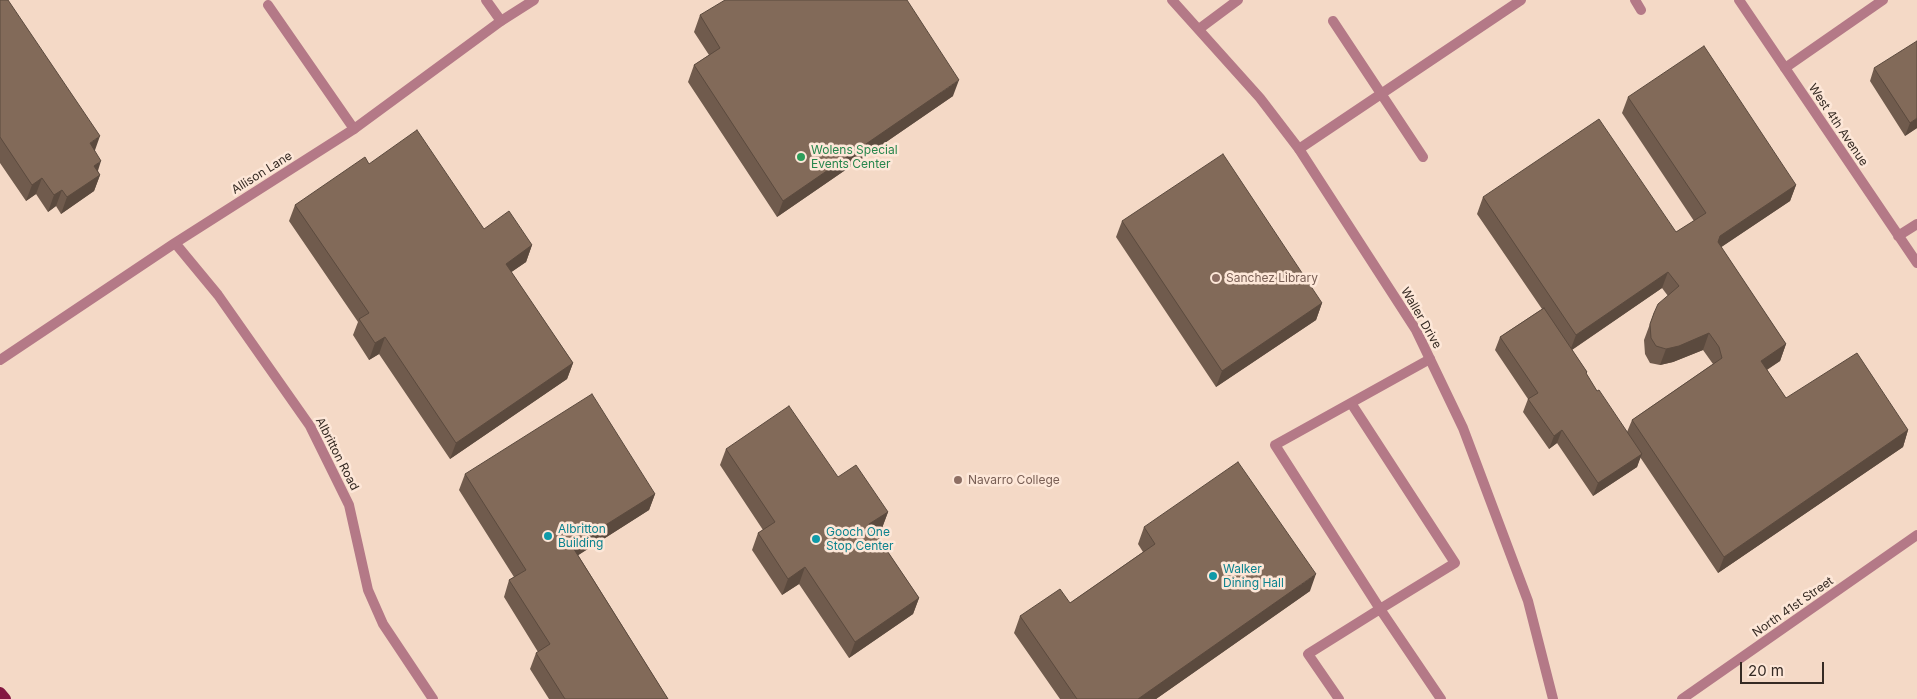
<!DOCTYPE html>
<style>
body{margin:0}
#map{position:relative;width:1917px;height:699px;overflow:hidden;background:#f4d9c6;font-family:Inter,sans-serif}
canvas{display:block}
.scale{position:absolute;left:1740px;top:662px;width:84px;height:22px;box-sizing:border-box;border:2px solid #352a23;border-top:0;padding-left:6px;font-size:15px;line-height:18px;white-space:nowrap;color:#352a23;-webkit-text-stroke:4px #fde7d8;paint-order:stroke}
</style>
<div id="map">
<canvas width="1917" height="699"></canvas>
<div class="scale">20 m</div>
</div>
<script>
const g = document.querySelector('canvas').getContext('2d');
g.lineJoin = 'round';
const poly = rows => new Path2D(rows.map(r => 'M' + r).join(''));
function stroke(path, color, width, dash) { g.strokeStyle = color; g.lineWidth = width; g.lineCap = dash ? 'butt' : 'round'; g.setLineDash(dash || []); g.stroke(path); }
function fillPath(path, color) { g.fillStyle = color; g.fill(path, 'evenodd'); }
function drawText(font, color, halo, rows, align = 'center') {
  g.font = font + ' Inter,sans-serif'; g.lineWidth = 5; g.setLineDash([]); g.textBaseline = 'middle'; g.strokeStyle = halo; g.fillStyle = color; for (const [text, x, y, turn = 0] of rows) {
    g.save(); g.translate(x, y); g.rotate((+turn || 0) * Math.PI / 180); g.textAlign = isNaN(turn) ? turn : align; if (halo) g.strokeText(text, 0, 0); g.fillText(text, 0, 0); g.restore();
  }
}
const service = poly([
 [486,0,501,21],
 [1635,0,1641,10],
 [268,5,354,129],
 [1333,21,1423,157],
 [1199,29,1238,0],
 [1785,68,1883,0],
 [1299,149,1521,0],
 [1351,403,1455,563,1380,609,1441,699],
 [1339,699,1308,654,1380,609,1275,445,1430,359]
]);
const minor = poly([
 [1172,0,1260,98,1299,149,1416,330,1463,428,1528,601,1553,699],
 [1739,0,1917,263],
 [1898,236,1917,224],
 [175,243,218,295,310,426,349,505,368,590,383,624,433,699],
 [0,360,175,243,354,129,501,21,534,0],
 [1682,699,1917,535]
]);
const primary = poly([
 [0,693,5,699]
]);
const wall = poly([
 [0,0,95,151,98,171,100,175,94,191,61,214,56,206,48,212,36,194,26,201,0,163],
 [700,15,953,96,777,217,688,82,694,65,709,55,694,32],
 [1874,68,1917,128,1905,136,1870,81],
 [1628,97,1796,185,1790,201,1721,247,1786,344,1780,361,1767,370,1786,398,1908,430,1903,447,1718,573,1640,457,1637,467,1593,496,1557,443,1549,449,1523,412,1528,399,1495,350,1500,337,1542,309,1477,214,1483,197,1676,232,1694,221,1622,113],
 [1662,288,1668,296,1654,313,1644,340,1645,354,1650,363,1660,365,1673,362,1703,350,1713,364,1632,420,1627,432,1597,391,1586,374,1587,372,1572,350],
 [369,164,484,229,532,245,526,262,511,272,573,363,567,379,450,459,379,354,369,360,353,335,358,322,289,221,295,205],
 [1122,221,1322,303,1316,320,1216,387,1116,237],
 [726,449,838,477,888,512,882,528,875,533,919,598,913,614,849,658,799,584,782,595,752,550,758,533,763,530,720,465],
 [465,474,655,494,649,510,578,555,668,699,549,699,530,669,536,653,538,652,504,597,509,580,514,577,459,490],
 [1144,527,1310,591,1156,699,1060,699,1014,633,1020,616,1070,603,1143,552,1138,544]
]);
const shadedWall = poly([
 [959,80,953,96,777,217,783,201],
 [1917,118,1917,128,1905,136,1910,123],
 [100,136,94,153,90,143],
 [101,161,96,177,94,166],
 [100,175,94,191,61,214,67,197],
 [42,178,36,194,26,201,32,185],
 [1796,185,1790,201,1714,252,1720,236],
 [62,190,56,206,48,212,54,195],
 [532,245,526,262,500,280,506,264],
 [1668,272,1662,288,1570,351,1576,335],
 [1322,303,1316,320,1216,387,1222,371],
 [1709,333,1703,350,1673,362,1660,365,1666,349],
 [385,337,379,354,369,360,375,343],
 [1786,344,1780,361,1755,377,1761,361],
 [573,363,567,379,450,459,456,443],
 [1562,430,1557,443,1549,449,1554,436],
 [1908,430,1903,447,1718,573,1724,557],
 [1642,454,1637,467,1593,496,1598,483],
 [655,494,649,510,566,563,572,546],
 [888,512,882,528,863,541,869,524],
 [805,567,799,584,782,595,788,579],
 [1316,574,1310,591,1156,699,1138,699],
 [919,598,913,614,849,658,855,642]
]);
const building = poly([
 [0,0,8,0,100,136,90,143,101,161,94,166,100,175,67,197,62,190,54,195,42,178,32,185,0,137,0,0],
 [725,0,907,0,959,80,783,201,694,65,720,48,700,15,725,0],
 [1917,41,1917,118,1910,123,1874,68,1917,41],
 [1704,46,1796,185,1720,236,1718,242,1786,344,1761,361,1786,398,1857,353,1908,430,1724,557,1632,420,1722,358,1719,347,1709,333,1679,346,1666,349,1656,346,1651,338,1650,324,1654,313,1658,304,1679,286,1668,272,1576,335,1483,197,1599,119,1676,232,1706,213,1628,97,1704,46],
 [417,130,484,229,509,211,532,245,506,264,573,363,456,443,385,337,375,343,359,319,369,313,295,205,365,157,369,164,417,130],
 [1223,154,1322,303,1222,371,1122,221,1223,154],
 [1544,308,1587,372,1586,373,1597,391,1599,390,1642,454,1598,483,1562,430,1554,436,1528,399,1538,393,1500,337,1544,308],
 [592,394,655,494,572,546,668,699,565,699,536,653,550,644,509,580,526,570,465,474,592,394],
 [789,406,838,477,856,465,888,512,869,524,919,598,855,642,805,567,788,579,758,533,775,522,726,449,789,406],
 [1238,462,1316,574,1138,699,1077,699,1020,616,1060,589,1070,603,1155,544,1144,527,1238,462]
]);
const markers = [
 [801,157,5,"#2e9e5b"],
 [1216,278,5,"#8d6e63"],
 [958,480,5,"#8d6e63"],
 [548,536,5,"#0f9aa8"],
 [816,539,5,"#0f9aa8"],
 [1213,576,5,"#0f9aa8"]
];
const streetNames = [
 ["West 4th Avenue",1838,125,56],
 ["Allison Lane",262,173,-32],
 ["Waller Drive",1421,318,60],
 ["Albritton Road",337,454,63],
 ["North 41st Street",1793,607,-35]
];
const leisureNames = [
 ["Wolens Special",811,150],
 ["Events Center",811,164]
];
const educationNames = [
 ["Sanchez Library",1226,278],
 ["Navarro College",968,480]
];
const cultureNames = [
 ["Albritton",558,529],
 ["Building",558,543],
 ["Gooch One",826,532],
 ["Stop Center",826,546],
 ["Walker",1223,569],
 ["Dining Hall",1223,583]
];
stroke(service, '#b47987', 10);
stroke(minor, '#b47987', 10);
stroke(primary, '#841842', 12);
fillPath(wall, '#705b4d');
fillPath(shadedWall, '#5b4a3e');
fillPath(building, '#826a59');
stroke(building, '#5b4a3e', 1);
for (const [x, y, r, color] of markers) { const dot = new Path2D(); dot.arc(x, y, r, 0, 2 * Math.PI); g.fillStyle = color; g.fill(dot); stroke(dot, '#fde7d8', 2); }
drawText('12px', '#352a23', '#fde7d8', streetNames);
drawText('12px', '#27864d', '#fde7d8', leisureNames, 'left');
drawText('12px', '#785e54', '#fde7d8', educationNames, 'left');
drawText('12px', '#0d838f', '#fde7d8', cultureNames, 'left');
</script>
